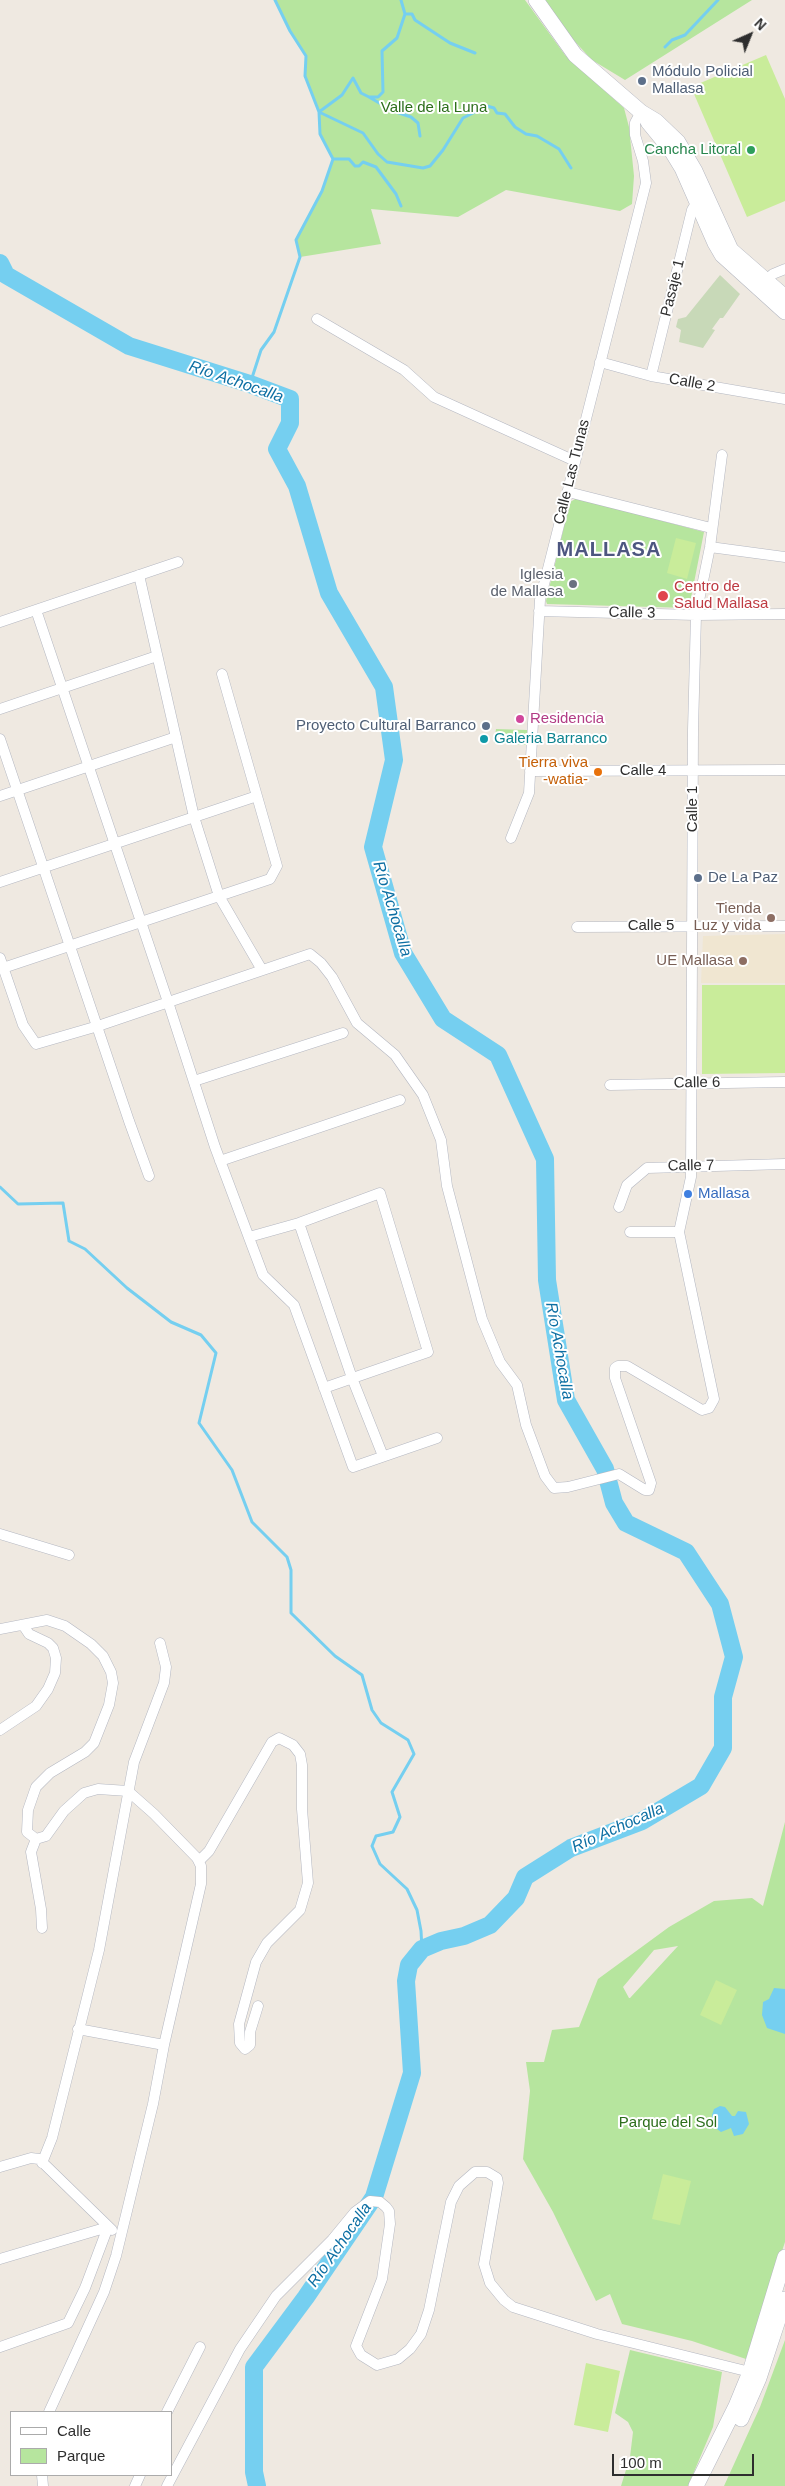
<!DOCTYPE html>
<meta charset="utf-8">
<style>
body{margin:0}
#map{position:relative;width:785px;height:2486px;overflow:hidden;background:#efe9e1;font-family:Helvetica,sans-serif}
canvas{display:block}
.legend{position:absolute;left:10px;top:2411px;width:162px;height:65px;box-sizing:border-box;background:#fff;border:1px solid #ababab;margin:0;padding:6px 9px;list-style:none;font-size:15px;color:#2e2e2e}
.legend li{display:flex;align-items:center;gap:10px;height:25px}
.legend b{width:25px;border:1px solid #ababab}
.north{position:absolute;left:725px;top:10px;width:50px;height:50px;-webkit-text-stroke:4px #fff;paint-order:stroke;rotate:44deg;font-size:14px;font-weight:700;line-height:20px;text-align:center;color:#2e2e2e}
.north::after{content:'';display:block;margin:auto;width:18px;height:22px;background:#2e2e2e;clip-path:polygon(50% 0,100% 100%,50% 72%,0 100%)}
.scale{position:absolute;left:612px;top:2454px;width:142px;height:22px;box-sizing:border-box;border:2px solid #2e2e2e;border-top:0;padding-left:6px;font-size:15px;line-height:18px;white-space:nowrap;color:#2e2e2e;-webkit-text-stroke:4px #fff;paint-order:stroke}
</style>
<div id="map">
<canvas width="785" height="2486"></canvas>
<ul class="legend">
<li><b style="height:6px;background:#fff"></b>Calle</li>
<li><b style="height:14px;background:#b6e59e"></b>Parque</li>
</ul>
<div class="north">N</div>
<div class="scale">100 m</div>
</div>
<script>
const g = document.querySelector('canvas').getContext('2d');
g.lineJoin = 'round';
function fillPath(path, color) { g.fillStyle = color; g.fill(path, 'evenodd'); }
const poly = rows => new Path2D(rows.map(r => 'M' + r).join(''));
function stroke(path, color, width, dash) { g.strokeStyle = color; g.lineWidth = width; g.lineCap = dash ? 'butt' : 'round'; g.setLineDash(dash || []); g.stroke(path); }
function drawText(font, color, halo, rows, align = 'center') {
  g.font = font + ' Helvetica,sans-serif'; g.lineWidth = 4; g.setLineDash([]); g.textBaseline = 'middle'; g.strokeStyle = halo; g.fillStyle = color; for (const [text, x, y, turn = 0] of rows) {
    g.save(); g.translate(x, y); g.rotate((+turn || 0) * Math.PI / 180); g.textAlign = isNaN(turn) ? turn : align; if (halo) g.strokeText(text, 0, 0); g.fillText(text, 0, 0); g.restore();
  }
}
const education = poly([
 [785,934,785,983,701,983,703,936]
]);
const green = poly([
 [275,0,525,0,565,55,624,108,629,127,634,176,632,204,620,211,506,190,458,217,371,209,381,244,300,257,296,240,322,191,333,159,320,134,319,112,305,76,306,56,290,31],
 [544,0,752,0,625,80,592,60,566,32],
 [577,498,704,532,689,608,547,604,546,601,570,502],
 [496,729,527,730,527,745,494,743],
 [785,1822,785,2242,746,2359,692,2341,622,2324,610,2294,596,2301,553,2212,523,2159,530,2091,526,2062,544,2062,552,2030,579,2027,598,1979,669,1927,714,1901,752,1898,763,1906],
 [678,1946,630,1998,629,1998,623,1987,654,1950],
 [785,2340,785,2486,724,2486,760,2407],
 [630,2350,722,2372,713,2427,688,2486,621,2486,630,2457,633,2432,628,2422,615,2413]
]);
const cemetery = poly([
 [720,275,740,294,723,318,720,318,712,329,715,330,703,348,679,342,681,330,676,327,678,319,686,317]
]);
const pitch = poly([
 [766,55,785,99,785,201,747,217,691,87],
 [676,538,696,543,687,579,667,573],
 [702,985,785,985,785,1073,702,1074],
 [716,1980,737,1990,721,2025,700,2015],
 [663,2174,691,2181,680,2225,652,2219],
 [586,2363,620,2371,608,2432,574,2425]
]);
const water = poly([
 [774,1988,785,1989,785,2034,767,2028,762,2015,763,2002,769,1999],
 [720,2106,725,2107,732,2116,735,2116,738,2111,746,2112,749,2124,743,2134,734,2136,731,2128,721,2132,713,2126,712,2115,714,2109]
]);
const stream = poly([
 [405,14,412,14,415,20,450,43,475,53],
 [665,47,672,40,685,35,718,0],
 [369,97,393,111,411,117,418,123,420,136],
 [319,112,363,133,378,154,387,162,423,168,430,166,443,150,463,118,487,106,494,108,497,113,505,114,515,127,526,134,537,136,559,149,571,168],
 [319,112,342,95,353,78,361,93,369,97,378,97,383,92,382,51,397,38,405,14,401,0],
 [333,159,349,159,355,166,359,166,363,162,376,167,396,194,401,206],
 [250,384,261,350,274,332,300,257,296,240,322,191,333,159,320,134,319,112,305,76,306,56,290,31,275,0],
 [0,1187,18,1204,63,1203,69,1241,85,1249,127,1288,171,1322,201,1335,216,1353,199,1423,232,1470,252,1522,287,1557,291,1570,291,1613,335,1656,362,1675,372,1710,381,1723,408,1740,414,1754,392,1792,400,1817,393,1832,376,1836,372,1846,380,1864,407,1889,417,1910,421,1931,422,1949]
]);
const river = poly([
 [0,263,6,275,129,346,250,384,290,399,290,423,277,449,297,486,329,593,384,687,394,760,373,847,403,953,443,1019,498,1055,545,1159,547,1280,566,1400,605,1469,614,1503,626,1523,686,1552,720,1604,734,1657,723,1697,723,1748,701,1786,642,1821,571,1848,525,1877,516,1898,490,1925,464,1936,441,1941,422,1949,409,1965,406,1981,412,2073,374,2197,306,2297,254,2367,254,2472,257,2486]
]);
const street = poly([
 [766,280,773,274,785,269],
 [317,319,404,370,434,397,575,461],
 [600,362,651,376,785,399],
 [651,376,692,210,697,202],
 [568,492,711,528],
 [710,547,785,557],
 [139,575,194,817,219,896,262,970],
 [36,610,168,1002,215,1147,263,1275,294,1305,353,1467,437,1438],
 [539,611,696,615,785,614],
 [0,622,178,562],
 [0,709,157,656],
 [0,739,129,1121,149,1176],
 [530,771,785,770],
 [0,796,176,737],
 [511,838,529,793,540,600,646,183,643,161,635,135,635,123,641,112],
 [0,882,257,796],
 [577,927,785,926],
 [0,958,23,1025,36,1044,98,1026,310,954,321,963,332,977,357,1023,395,1055,423,1095,441,1140,447,1186,482,1319,500,1362,517,1385,526,1425,545,1476,554,1488,568,1487,619,1474,645,1490,649,1490,651,1483,615,1378,615,1368,618,1366,627,1366,702,1410,709,1408,714,1399,679,1232,691,1177,693,730,696,615,710,547,722,455],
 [3,968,270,879,277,866,222,674],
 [194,1081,343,1033],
 [610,1085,785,1082],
 [220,1161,400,1100],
 [619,1207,627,1185,647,1168,785,1164],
 [299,1223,352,1378,383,1456],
 [630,1232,679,1232],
 [249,1237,299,1223,380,1193,428,1352,324,1388],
 [0,1534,69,1555],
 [0,1629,47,1620,65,1626,91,1644,103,1656,111,1672,113,1683,109,1705,94,1743,85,1752,50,1773,36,1787,28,1810,27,1832,36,1839,46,1836,64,1811,84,1793,98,1789,128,1791,154,1814,197,1858,201,1866,201,1884,164,2045,153,2104,116,2256,104,2292,49,2412],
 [0,1730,36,1706,48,1689,55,1673,56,1658,53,1648,48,1643,29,1634,23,1625],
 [36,1839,31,1852,41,1909,42,1928],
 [199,1861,209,1851,272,1742,279,1738,293,1745,300,1754,302,1765,302,1809,308,1883,300,1910,267,1943,256,1962,239,2024,240,2043,245,2049,250,2045,250,2032,258,2006],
 [78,2029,164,2045],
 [42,2163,52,2138,99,1950,134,1762,164,1683,166,1667,160,1643],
 [0,2167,31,2158,39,2159,112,2230],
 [0,2259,108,2227],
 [0,2347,68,2323,85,2288,108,2227],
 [167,2412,200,2347],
 [42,2475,43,2486],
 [135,2486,140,2475],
 [167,2486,240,2349,276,2296,332,2240,355,2212,370,2201,380,2202,386,2207,389,2211,390,2224,382,2279,356,2346,361,2355,377,2365,398,2359,410,2349,421,2334,429,2310,451,2202,459,2186,475,2172,487,2172,497,2178,498,2183,484,2264,490,2283,504,2300,513,2307,597,2334,750,2372]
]);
const secondary = poly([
 [536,0,575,55,641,112,656,121,678,142,695,171,731,250,785,297],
 [648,122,671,150,682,168,715,243,722,255,785,312],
 [741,2419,759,2378,785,2299],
 [696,2486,736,2406,750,2372,785,2257]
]);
const markers = [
 [642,81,5,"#5c6f8a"],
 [751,150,5,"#2e9e5b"],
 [573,584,5,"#6b7280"],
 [663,596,6,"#e0444e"],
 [520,719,5,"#d1479c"],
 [486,726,5,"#5c6f8a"],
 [484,739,5,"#0f9aa8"],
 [598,772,5,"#e8710a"],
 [698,878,5,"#5c6f8a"],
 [771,918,5,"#8d6e63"],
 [743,961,5,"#8d6e63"],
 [688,1194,5,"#3f7fe0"]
];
const serviceNames = [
 ["Módulo Policial",652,72],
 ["Mallasa",652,89],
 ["Proyecto Cultural Barranco",476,726,"right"],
 ["De La Paz",708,878]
];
const parkNames = [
 ["Valle de la Luna",434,108],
 ["Parque del Sol",668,2123]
];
const leisureNames = [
 ["Cancha Litoral",741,150]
];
const streetNames = [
 ["Pasaje 1",673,288,-76],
 ["Calle 2",692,383,10],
 ["Calle Las Tunas",572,472,-76],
 ["Calle 3",632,613,1],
 ["Calle 4",643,771],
 ["Calle 1",693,809,-90],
 ["Calle 5",651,926],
 ["Calle 6",697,1083,-1],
 ["Calle 7",691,1166,-1]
];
const worshipNames = [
 ["Iglesia",563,575],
 ["de Mallasa",563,592]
];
const healthNames = [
 ["Centro de",674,587],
 ["Salud Mallasa",674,604]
];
const hotelNames = [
 ["Residencia",530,719]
];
const cultureNames = [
 ["Galeria Barranco",494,739]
];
const foodNames = [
 ["Tierra viva",588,763],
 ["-watia-",588,780]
];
const educationNames = [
 ["Tienda",761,909],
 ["Luz y vida",761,926],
 ["UE Mallasa",733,961]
];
const shopNames = [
 ["Mallasa",698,1194]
];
const waterNames = [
 ["Río Achocalla",236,382,19],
 ["Río Achocalla",392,909,73],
 ["Río Achocalla",559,1351,80],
 ["Río Achocalla",618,1828,-24],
 ["Río Achocalla",340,2245,-55]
];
const districtNames = [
 ["MALLASA",609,550]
];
fillPath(education, '#f0e6d1');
fillPath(green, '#b6e59e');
fillPath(cemetery, '#c8d9b8');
fillPath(pitch, '#c9ec9a');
fillPath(water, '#75cff0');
stroke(stream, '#75cff0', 3);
stroke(river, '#75cff0', 18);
stroke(street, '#b4b7c1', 11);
stroke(secondary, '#b4b7c1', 16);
stroke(street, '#fff', 10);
stroke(secondary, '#fff', 15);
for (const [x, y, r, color] of markers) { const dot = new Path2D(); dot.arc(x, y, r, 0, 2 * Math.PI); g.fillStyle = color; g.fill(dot); stroke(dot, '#fff', 2); }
drawText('15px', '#4e5e75', '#fff', serviceNames, 'left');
drawText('15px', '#2c6e1b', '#fff', parkNames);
drawText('15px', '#27864d', '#fff', leisureNames, 'right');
drawText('15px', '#2e2e2e', '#fff', streetNames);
drawText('15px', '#5b616d', '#fff', worshipNames, 'right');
drawText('15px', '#be3a42', '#fff', healthNames, 'left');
drawText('15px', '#b23c85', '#fff', hotelNames, 'left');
drawText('15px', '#0d838f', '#fff', cultureNames, 'left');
drawText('15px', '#c56008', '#fff', foodNames, 'right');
drawText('15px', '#785e54', '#fff', educationNames, 'right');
drawText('15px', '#366cbe', '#fff', shopNames, 'left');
drawText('italic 16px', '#0d6fa3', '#fff', waterNames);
g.letterSpacing = '1px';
drawText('bold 20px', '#4d5680', '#fff', districtNames);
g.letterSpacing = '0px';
</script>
